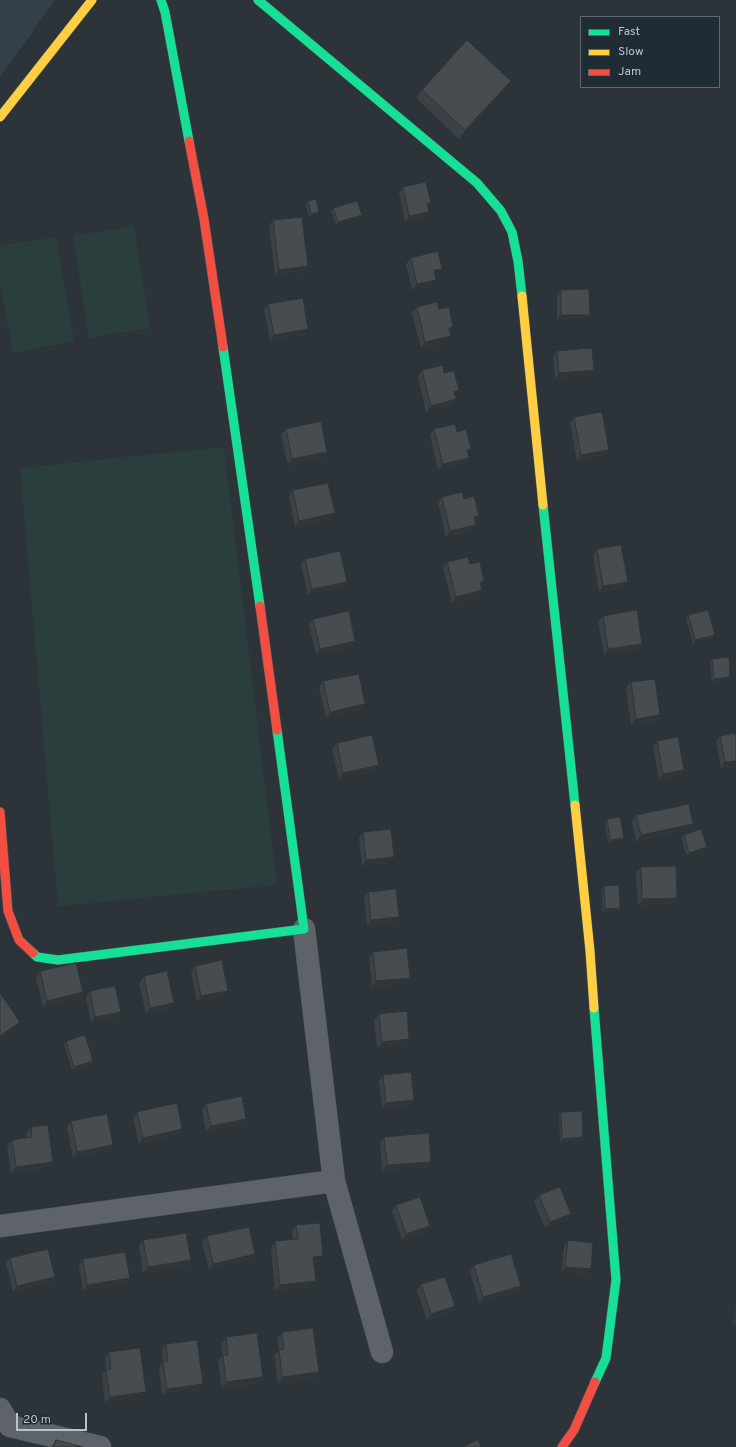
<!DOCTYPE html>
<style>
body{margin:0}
#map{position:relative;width:736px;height:1447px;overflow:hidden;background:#2d3439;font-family:Overpass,sans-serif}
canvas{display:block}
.legend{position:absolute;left:580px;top:16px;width:140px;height:72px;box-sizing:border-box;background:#202c34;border:1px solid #5d6870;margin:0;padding:5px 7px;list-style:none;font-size:12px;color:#b8c2c9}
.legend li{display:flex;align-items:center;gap:8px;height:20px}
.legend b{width:20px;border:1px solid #5d6870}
.scale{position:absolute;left:16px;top:1413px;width:71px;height:18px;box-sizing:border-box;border:2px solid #b8c2c9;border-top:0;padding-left:5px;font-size:12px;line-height:14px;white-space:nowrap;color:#b8c2c9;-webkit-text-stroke:3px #202c34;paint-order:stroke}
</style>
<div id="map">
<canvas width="736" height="1447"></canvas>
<ul class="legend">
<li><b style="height:5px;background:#16e098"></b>Fast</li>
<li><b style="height:5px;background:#ffcf43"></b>Slow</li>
<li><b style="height:5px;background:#f24e42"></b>Jam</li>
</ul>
<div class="scale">20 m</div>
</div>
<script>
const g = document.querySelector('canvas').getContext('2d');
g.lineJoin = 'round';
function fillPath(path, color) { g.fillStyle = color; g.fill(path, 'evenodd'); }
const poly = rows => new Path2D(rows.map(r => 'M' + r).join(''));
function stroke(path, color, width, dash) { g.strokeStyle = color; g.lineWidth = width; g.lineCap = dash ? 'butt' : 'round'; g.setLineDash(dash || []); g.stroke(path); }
const airport = poly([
 [0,0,55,0,0,77]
]);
const green = poly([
 [134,226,150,328,89,338,73,236],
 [56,237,74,341,13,353,0,282,0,246],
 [224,447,277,885,58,906,20,468]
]);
const street = poly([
 [304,929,334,1181,382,1352],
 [0,1226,334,1181],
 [0,1409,10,1426,100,1447]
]);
const fast = poly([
 [161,0,165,12,189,141],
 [258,0,477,183,501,211,512,232,518,261,522,296],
 [223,347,260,606],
 [543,505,575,805],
 [33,953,37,957,58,960,304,929,277,730],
 [594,1008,616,1280,606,1358,595,1382]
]);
const slow = poly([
 [0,117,92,0],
 [522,296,543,505],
 [575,805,590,951,594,1008]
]);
const jam = poly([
 [189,141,204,219,223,347],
 [260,606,277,730],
 [0,812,8,911,19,940,33,953],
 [562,1447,574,1430,595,1382]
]);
const wall = poly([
 [422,90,504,90,459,139,416,98],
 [403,187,431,203,428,208,424,218,405,222,399,193],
 [308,201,319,212,316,215,309,217,306,204],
 [333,208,360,218,336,225,331,211],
 [273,220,304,272,275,276,269,226],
 [411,258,438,275,435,275,432,286,412,290,406,264],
 [561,290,590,315,585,321,557,321,557,296],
 [268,304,308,329,304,335,270,341,264,310],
 [417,307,439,309,453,327,450,331,451,336,447,342,421,348,412,313],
 [557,351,589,376,555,379,553,357],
 [422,370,444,373,455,396,456,399,452,405,426,412,418,377],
 [574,417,609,450,604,456,577,461,570,423],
 [286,429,327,452,323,458,288,465,281,435],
 [434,429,457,432,471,449,468,454,469,458,464,464,438,470,430,435],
 [293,490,330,519,295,527,289,496],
 [442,497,464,499,479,516,475,521,472,531,446,538,438,503],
 [597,549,624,588,599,592,593,556],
 [305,559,347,582,343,588,308,595,301,565],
 [447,562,470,564,484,581,481,587,477,596,452,603,443,568],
 [688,615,713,638,693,644,686,618],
 [603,616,642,644,638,650,604,655,598,622],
 [313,619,355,641,351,648,316,655,309,625],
 [712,659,730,677,728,680,712,682,710,662],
 [323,681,361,710,326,718,319,687],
 [631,682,656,722,631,725,626,688],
 [720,736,736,766,721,769,716,742],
 [657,741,684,770,680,776,659,780,653,747],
 [337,743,374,772,339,779,332,749],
 [636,815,693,824,689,830,636,842,632,821],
 [607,819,624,838,621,841,608,843,605,822],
 [363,832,394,857,390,863,362,866,359,838],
 [684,835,707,847,705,850,687,856,681,838],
 [641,867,677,898,673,904,638,906,636,873],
 [604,886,620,908,617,911,603,912,602,889],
 [368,892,399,917,394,923,367,926,364,898],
 [373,952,410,978,405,984,372,987,369,958],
 [195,966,224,997,197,1002,191,972],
 [40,971,83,992,78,999,43,1007,36,978],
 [144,976,169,1009,146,1014,139,983],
 [90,991,117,1018,91,1023,86,997],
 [379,1014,409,1039,405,1045,377,1048,374,1020],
 [66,1041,93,1061,91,1065,72,1070,64,1044],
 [383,1075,414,1100,410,1106,382,1109,379,1081],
 [206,1104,246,1119,242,1125,206,1132,202,1110],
 [137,1112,178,1135,139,1144,133,1118],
 [561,1112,581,1140,560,1142,559,1115],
 [71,1121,113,1145,109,1151,73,1158,67,1128],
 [31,1127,53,1162,49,1168,11,1173,7,1146,12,1140,27,1138,26,1134],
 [384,1137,427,1168,382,1172,380,1143],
 [539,1195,567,1220,545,1228,534,1202],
 [396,1205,426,1232,402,1240,392,1211],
 [296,1225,323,1256,319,1262,314,1263,311,1287,275,1291,271,1248,275,1241,293,1240,292,1232],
 [207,1236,250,1260,209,1270,202,1242],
 [143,1240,191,1260,187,1266,143,1273,139,1246],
 [568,1240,591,1269,587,1275,561,1273,564,1247],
 [10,1258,55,1277,51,1283,13,1292,6,1264],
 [83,1259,130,1278,125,1284,83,1291,79,1265],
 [474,1265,521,1286,516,1292,479,1303,470,1271],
 [421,1284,455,1306,451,1312,427,1320,417,1290],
 [736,1307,736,1328,732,1327],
 [282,1332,319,1372,314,1378,278,1383,274,1356,279,1350,277,1339],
 [226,1337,259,1384,222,1389,218,1361,223,1355,221,1344],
 [166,1344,199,1390,162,1395,159,1368,163,1362,162,1350],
 [109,1352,142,1398,105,1403,102,1376,106,1370,105,1358],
 [56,1440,83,1447,51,1447]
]);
const shadedWall = poly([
 [511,81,504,90,459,139,465,130],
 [431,203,427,210,427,204],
 [319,212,316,215,309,217,311,214],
 [429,212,424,218,405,222,409,216],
 [362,215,360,218,336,225,338,222],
 [308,266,304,272,275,276,279,270],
 [442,269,438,275,429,276,434,270],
 [436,280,432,286,412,290,417,284],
 [561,315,590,315,585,321,557,321],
 [453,327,449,333,449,328],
 [308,329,304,335,270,341,274,335],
 [451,336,447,342,421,348,425,342],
 [594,370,589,376,555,379,559,373],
 [459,390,455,396,454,392],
 [456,399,452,405,426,412,431,406],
 [471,449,467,455,467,450],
 [609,450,604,456,577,461,581,455],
 [327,452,323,458,288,465,292,459],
 [469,458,464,464,438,470,443,464],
 [335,513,330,519,295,527,299,521],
 [479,516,474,522,474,517],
 [476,525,472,531,446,538,450,531],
 [484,581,480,588,480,583],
 [347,582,343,588,308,595,312,589],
 [628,582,624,588,599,592,603,586],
 [482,590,477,596,452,603,456,597],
 [715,635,713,638,693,644,695,640],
 [355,641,351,648,316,655,320,649],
 [642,644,638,650,604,655,608,649],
 [730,677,728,680,712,682,714,679],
 [365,704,361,710,326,718,330,712],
 [660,715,656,722,631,725,636,719],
 [736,761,736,766,721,769,725,762],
 [379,765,374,772,339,779,343,773],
 [684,770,680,776,659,780,663,774],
 [693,824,689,830,636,842,641,835],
 [624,838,621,841,608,843,610,840],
 [707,847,705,850,687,856,689,853],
 [394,857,390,863,362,866,366,860],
 [677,898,673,904,638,906,642,899],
 [620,908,617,911,603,912,605,909],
 [399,917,394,923,367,926,371,920],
 [410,978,405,984,372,987,376,981],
 [228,991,224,997,197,1002,201,996],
 [83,992,78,999,43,1007,47,1001],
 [174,1003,169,1009,146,1014,150,1008],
 [121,1012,117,1018,91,1023,95,1017],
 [20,1022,16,1028,0,1039,0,1036],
 [409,1039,405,1045,377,1048,382,1042],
 [93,1061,91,1065,72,1070,74,1067],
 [414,1100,410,1106,382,1109,386,1103],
 [246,1119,242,1125,206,1132,211,1126],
 [182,1129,178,1135,139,1144,143,1138],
 [583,1137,581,1140,560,1142,562,1139],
 [113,1145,109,1151,73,1158,77,1152],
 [53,1162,49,1168,11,1173,16,1167],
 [431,1162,427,1168,382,1172,387,1165],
 [571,1214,567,1220,545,1228,550,1222],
 [430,1226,426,1232,402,1240,406,1234],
 [255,1254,250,1260,209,1270,213,1264],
 [323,1256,319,1262,309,1263,313,1257],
 [191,1260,187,1266,143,1273,148,1267],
 [565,1267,591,1269,587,1275,561,1273],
 [55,1277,51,1283,13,1292,17,1286],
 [130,1278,125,1284,83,1291,87,1285],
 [316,1281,311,1287,275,1291,280,1285],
 [521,1286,516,1292,479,1303,483,1297],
 [455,1306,451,1312,427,1320,431,1314],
 [734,1324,736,1324,736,1328,732,1327],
 [319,1372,314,1378,278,1383,282,1377],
 [263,1377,259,1384,222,1389,226,1382],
 [203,1384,199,1390,162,1395,167,1389],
 [146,1392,142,1398,105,1403,110,1397]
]);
const building = poly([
 [467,40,511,81,465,130,422,90,467,40],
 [426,182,431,203,427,204,429,212,409,216,403,187,426,182],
 [316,199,319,212,311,214,308,201,316,199],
 [357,201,362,215,338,222,333,208,357,201],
 [302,217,308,266,279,270,273,220,302,217],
 [438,251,442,269,434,270,436,280,417,284,411,258,438,251],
 [589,289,590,315,561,315,561,290,589,289],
 [303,298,308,329,274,335,268,304,303,298],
 [437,302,439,309,449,307,453,327,449,328,451,336,425,342,417,307,437,302],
 [592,348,594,370,559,373,557,351,592,348],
 [443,365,444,373,454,371,459,390,454,392,456,399,431,406,422,370,443,365],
 [602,412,609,450,581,455,574,417,602,412],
 [321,421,327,452,292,459,286,429,321,421],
 [455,424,457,432,466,429,471,449,467,450,469,458,443,464,434,429,455,424],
 [328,483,335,513,299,521,293,490,328,483],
 [462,492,464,499,474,496,479,516,474,517,476,525,450,531,442,497,462,492],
 [621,545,628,582,603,586,597,549,621,545],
 [340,551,347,582,312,589,305,559,340,551],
 [468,557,470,564,480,562,484,581,480,583,482,590,456,597,447,562,468,557],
 [637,610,642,644,608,649,603,616,637,610],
 [708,610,715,635,695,640,688,615,708,610],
 [349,611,355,641,320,649,313,619,349,611],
 [729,657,730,677,714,679,712,659,729,657],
 [359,674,365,704,330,712,323,681,359,674],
 [655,679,660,715,636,719,631,682,655,679],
 [736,733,736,761,725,762,720,736,736,733],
 [372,735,379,765,343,773,337,743,372,735],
 [678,737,684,770,663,774,657,741,678,737],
 [689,804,693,824,641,835,636,815,689,804],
 [620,817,624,838,610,840,607,819,620,817],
 [391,829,394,857,366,860,363,832,391,829],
 [701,829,707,847,689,853,684,835,701,829],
 [676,866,677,898,642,899,641,867,676,866],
 [619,885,620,908,605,909,604,886,619,885],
 [396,889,399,917,371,920,368,892,396,889],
 [407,948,410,978,376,981,373,952,407,948],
 [222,960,228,991,201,996,195,966,222,960],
 [76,963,83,992,47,1001,40,971,76,963],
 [167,971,174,1003,150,1008,144,976,167,971],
 [115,986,121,1012,95,1017,90,991,115,986],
 [0,993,20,1022,0,1036,0,993],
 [407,1011,409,1039,382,1042,379,1014,407,1011],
 [85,1035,93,1061,74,1067,66,1041,85,1035],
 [411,1072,414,1100,386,1103,383,1075,411,1072],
 [242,1096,246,1119,211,1126,206,1104,242,1096],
 [177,1103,182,1129,143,1138,137,1112,177,1103],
 [582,1111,583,1137,562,1139,561,1112,582,1111],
 [107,1114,113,1145,77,1152,71,1121,107,1114],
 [48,1125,53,1162,16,1167,12,1140,32,1137,31,1127,48,1125],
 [429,1133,431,1162,387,1165,384,1137,429,1133],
 [560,1187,571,1214,550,1222,539,1195,560,1187],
 [420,1197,430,1226,406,1234,396,1205,420,1197],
 [320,1223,323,1256,313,1257,316,1281,280,1285,275,1241,298,1239,296,1225,320,1223],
 [249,1227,255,1254,213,1264,207,1236,249,1227],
 [186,1233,191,1260,148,1267,143,1240,186,1233],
 [568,1240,593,1243,591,1269,565,1267,568,1240],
 [48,1249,55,1277,17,1286,10,1258,48,1249],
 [125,1252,130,1278,87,1285,83,1259,125,1252],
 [511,1254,521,1286,483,1297,474,1265,511,1254],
 [445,1277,455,1306,431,1314,421,1284,445,1277],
 [736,1314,736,1324,734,1324,736,1314],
 [313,1328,319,1372,282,1377,279,1350,284,1349,282,1332,313,1328],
 [257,1333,263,1377,226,1382,223,1355,228,1355,226,1337,257,1333],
 [197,1340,203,1384,167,1389,163,1362,168,1361,166,1344,197,1340],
 [140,1348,146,1392,110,1397,106,1370,111,1369,109,1352,140,1348],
 [56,1440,83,1447,54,1447,56,1440],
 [478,1440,481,1447,462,1447,478,1440]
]);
fillPath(airport, '#344049');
fillPath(green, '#2a3e3d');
stroke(street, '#4a5054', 23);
stroke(fast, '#4a5054', 10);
stroke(slow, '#4a5054', 10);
stroke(jam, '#4a5054', 10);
stroke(street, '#5d6368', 22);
stroke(fast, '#16e098', 9);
stroke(slow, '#ffcf43', 9);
stroke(jam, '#f24e42', 9);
fillPath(wall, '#3c4145');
fillPath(shadedWall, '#313538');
fillPath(building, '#464c50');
stroke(building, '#313538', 1);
</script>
